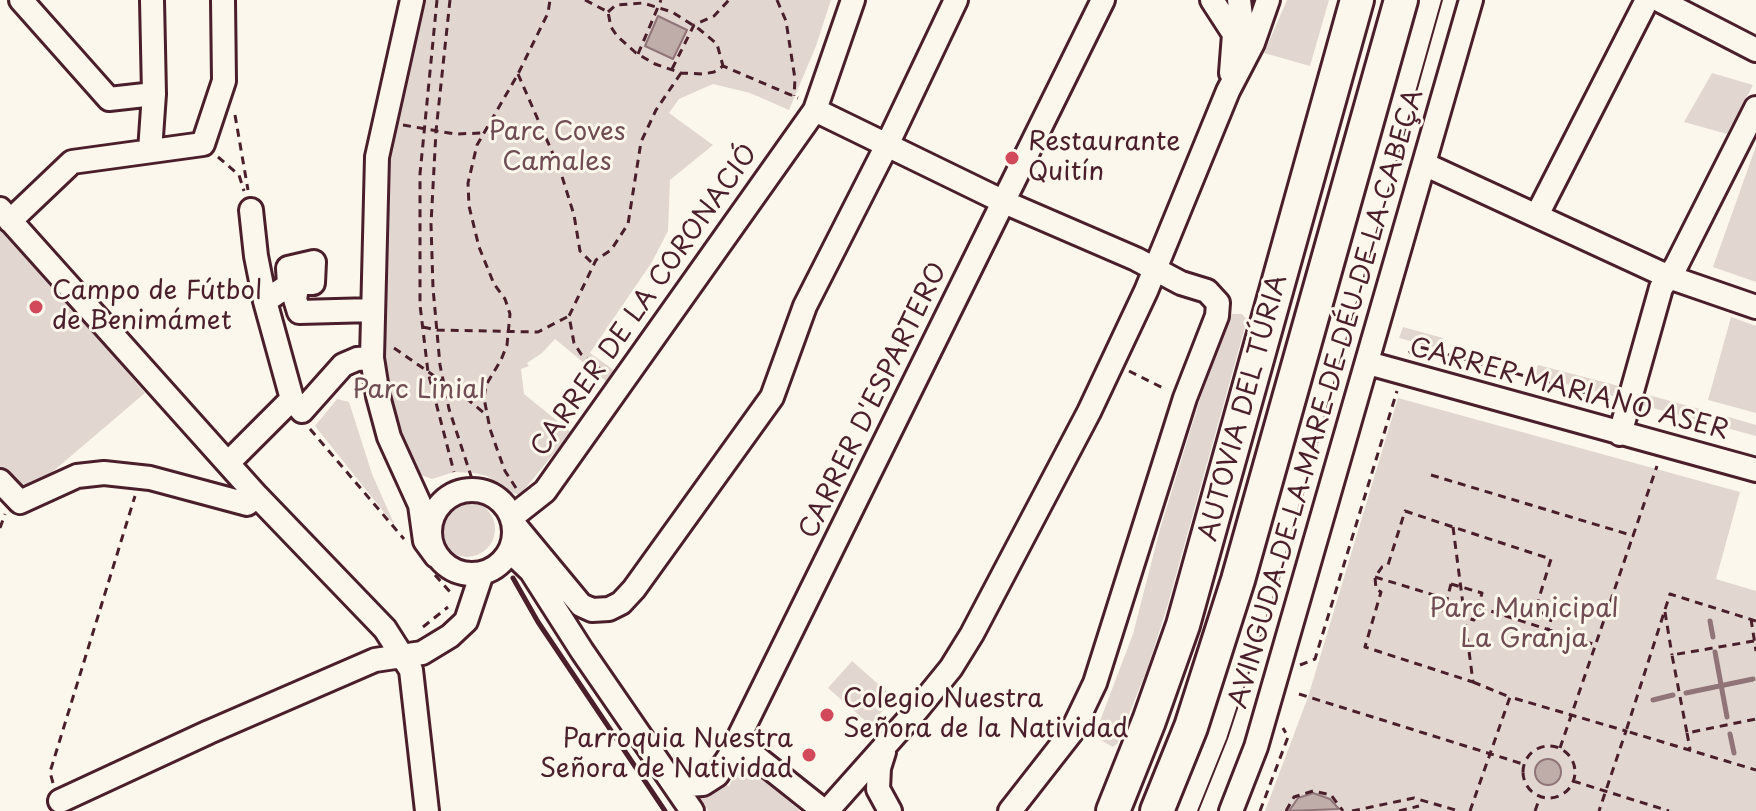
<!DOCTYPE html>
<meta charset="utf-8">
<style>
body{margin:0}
canvas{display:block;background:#fbf7ec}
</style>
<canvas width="1756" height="811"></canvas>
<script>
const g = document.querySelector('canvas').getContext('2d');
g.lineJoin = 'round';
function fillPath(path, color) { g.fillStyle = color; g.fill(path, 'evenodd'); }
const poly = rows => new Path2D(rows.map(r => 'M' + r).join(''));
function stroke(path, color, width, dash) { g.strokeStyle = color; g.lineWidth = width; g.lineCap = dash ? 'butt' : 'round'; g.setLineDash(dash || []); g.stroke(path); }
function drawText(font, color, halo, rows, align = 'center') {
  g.font = font + ' "Playpen Sans",sans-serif'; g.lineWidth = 6; g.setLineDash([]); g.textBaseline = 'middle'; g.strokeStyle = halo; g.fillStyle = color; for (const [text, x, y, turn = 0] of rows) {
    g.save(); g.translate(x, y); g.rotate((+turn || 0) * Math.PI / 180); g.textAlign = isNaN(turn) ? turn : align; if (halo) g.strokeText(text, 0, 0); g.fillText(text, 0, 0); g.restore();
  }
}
const green = poly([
 [424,0,831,0,816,46,789,110,750,93,713,84,679,99,669,113,713,145,670,180,668,231,652,262,590,353,615,371,607,382,555,339,542,353,527,363,529,366,521,369,524,394,571,432,520,495,512,493,487,476,474,473,454,472,432,479,421,475,409,457,390,396,384,336,388,151],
 [1287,0,1329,0,1310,66,1264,53],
 [1712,73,1753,85,1727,134,1684,122],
 [1756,146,1756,282,1713,267],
 [0,222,145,393,24,496,0,467],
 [1232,314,1242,314,1247,320,1168,604,1148,667,1117,744,1113,747,1095,737,1095,734,1133,634,1160,529,1201,396],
 [1731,317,1756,326,1756,413,1708,400],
 [1403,327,1443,338,1440,349,1399,338],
 [1538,365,1619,386,1616,397,1535,376],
 [1645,394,1710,412,1707,423,1642,405],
 [1398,398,1740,492,1716,579,1756,591,1756,811,1265,811,1308,697],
 [337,399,349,402,372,474,395,526,315,426],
 [1722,415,1756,425,1756,436,1719,426],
 '439 529a28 28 0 1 1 56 0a28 28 0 1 1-56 0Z',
 [852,661,894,698,870,725,828,688],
 [743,761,800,811,708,811,698,794,713,791,720,783,729,786]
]);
const water = poly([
 [658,16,687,30,673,59,645,46,658,16],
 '1535 772a13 13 0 1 1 26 0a13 13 0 1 1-26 0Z',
 [1313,793,1330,799,1339,809,1289,811,1298,798,1313,793]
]);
const stream = poly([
 [1710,621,1713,637],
 [1715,652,1727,717],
 [1686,693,1753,679],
 [1653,700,1673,695],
 [1730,734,1734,753]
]);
const path = poly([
 [437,0,420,174,420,305,428,372,454,472],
 [450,0,436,131,431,224,433,288,440,365,449,409,473,482],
 [585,0,608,12,611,27,617,36,636,53,655,64,681,73,703,74,714,72,723,66,798,98],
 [777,0,786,21,795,79,794,96],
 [608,12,616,5,643,3,672,12,699,29,717,44,723,66],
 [638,54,661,0],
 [672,69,694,25,714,16,729,0],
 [518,74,560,170,574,215,580,251,594,265],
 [235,115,248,190],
 [403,125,455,134,483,133],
 [218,157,239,175,244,191],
 [423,327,437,330,538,332,569,316],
 [394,348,466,398,473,397,484,389],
 [1409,353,1416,347,1424,348,1608,399],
 [1129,371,1165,389],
 [604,372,581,354,574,343,569,316,596,260,611,250,628,224,641,142,656,110,681,73],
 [466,398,484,413],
 [310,429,404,539],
 [1431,475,1634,536],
 [516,488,505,471,497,449,490,429,484,398,486,385,501,360,507,345,510,314,505,299,494,284,479,247,469,206,468,183,477,145,518,74,548,13,550,0],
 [438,493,455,484,473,482,488,487,503,497],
 [1453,527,1473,682,1365,647,1381,592,1376,589,1375,577,1382,567,1388,565,1405,511,1453,527,1529,552,1551,559,1535,611,1552,616,1548,630],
 [0,528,5,514],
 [435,575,451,593,451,597],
 [1375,577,1447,599],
 [1478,607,1596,645],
 [1665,612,1672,655],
 [1751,619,1756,651],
 [1756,621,1670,594,1626,731,1756,770],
 [423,627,448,607],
 [1754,641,1672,655,1687,733,1756,719],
 [1300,665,1315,659,1397,391],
 [1473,682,1510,697],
 [1299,694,1523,764],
 [1687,733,1690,749],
 '1523 772a26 26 0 1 1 52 0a26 26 0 1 1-52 0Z',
 [1560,748,1657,466],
 [1573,781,1669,811],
 [53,783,50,772,135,496],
 [1260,811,1288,737,1283,728],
 [1286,811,1294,797,1313,791,1331,795,1343,811],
 [1352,811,1414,798,1459,811],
 [1399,811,1419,806],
 [1470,811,1510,697,1626,731,1599,811],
 [1535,811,1540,797]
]);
const minor = poly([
 [21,0,109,99,154,94],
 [412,0,377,157,372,358,378,396,389,437,420,505,425,541,436,556],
 [1212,0,1234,34,1231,73],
 [1239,0,1242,24,1240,43],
 [1659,0,1756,50],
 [815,110,1004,202,1136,259,1181,283,1207,291,1218,303,1217,316,1185,398,1095,683,1071,733,1010,811],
 [150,151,154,94,152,0],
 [1424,164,1669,277,1756,307],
 [0,209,257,496,385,629,411,670,427,811],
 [251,210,256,256,265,301,292,399,302,411,343,365,357,359,372,358],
 [1537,215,1647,0],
 [10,221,72,162,203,144,224,81,223,0],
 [265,301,289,285,288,268,314,262,313,283,298,283,295,299,299,312,373,310],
 [1368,363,1756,470],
 [1620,434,1661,288,1676,266,1756,108],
 [228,463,292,399],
 [0,481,20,502,77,476,104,473,150,478,247,504,257,496],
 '430 532a42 42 0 1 1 84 0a42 42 0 1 1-84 0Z',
 [512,517,545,491,815,110,853,0],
 [513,523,581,605,592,610,609,609,621,603,634,589,772,397,805,306,887,145,956,0],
 [510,551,531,571,582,651,692,811],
 [736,741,824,811],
 [884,752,879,768,878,789,890,811],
 [667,773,687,785,703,784,717,775,729,757,1103,0],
 [60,801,209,732,375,660,422,653,450,636,466,621,482,573],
 [827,811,916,711,951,668,972,634,1089,412,1146,291,1228,91,1253,43,1268,0],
 [1231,811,1256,747,1471,0]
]);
const highway = poly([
 [1113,811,1149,721,1183,625,1357,0],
 [1157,811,1191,727,1238,580,1401,0]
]);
const tram = poly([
 [1198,811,1227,739,1276,589,1442,0]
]);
const rail = poly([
 [513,578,538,622,665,811]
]);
const pathBridge = poly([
 [1451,584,1482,593,1474,620,1444,611,1451,584]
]);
const markers = [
 [1012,158,8,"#d1495b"],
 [36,307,8,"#d1495b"],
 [827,715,8,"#d1495b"],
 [809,755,8,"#d1495b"]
];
const parkNames = [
 ["Parc Coves",557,133],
 ["Camales",557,163],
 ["Parc Linial",419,391],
 ["Parc Municipal",1524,610],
 ["La Granja",1524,640]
];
const poiNames = [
 ["Restaurante",1028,143],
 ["Quitín",1028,173],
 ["Campo de Fútbol",52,292],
 ["de Benimámet",52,322],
 ["Colegio Nuestra",843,700],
 ["Señora de la Natividad",843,730],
 ["Parroquia Nuestra",793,740,"right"],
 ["Señora de Natividad",793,770,"right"]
];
const streetNames = [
 ["CARRER DE LA CORONACIÓ",645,301,-55],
 ["CARRER MARIANO ASER",1569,390,15],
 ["AVINGUDA DE LA MARE DE DÉU DE LA CABEÇA",1327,399,-74],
 ["CARRER D'ESPARTERO",874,401,-64],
 ["AUTOVIA DEL TÚRIA",1244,408,-75]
];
fillPath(green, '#e2d7d0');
fillPath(water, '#bfadaa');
stroke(water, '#907477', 2);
stroke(stream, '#907477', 5);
stroke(minor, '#4a1f2b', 28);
stroke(highway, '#4a1f2b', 38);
stroke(path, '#4a1f2b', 3, [8, 6]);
stroke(minor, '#fbf7ec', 22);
stroke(highway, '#fbf7ec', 32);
stroke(tram, '#4a1f2b', 2);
stroke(rail, '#4a1f2b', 5);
stroke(pathBridge, '#4a1f2b', 3, [8, 6]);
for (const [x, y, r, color] of markers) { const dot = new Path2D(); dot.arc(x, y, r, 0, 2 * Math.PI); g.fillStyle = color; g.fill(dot); stroke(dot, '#fbf7ec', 3); }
drawText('26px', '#704d54', '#fbf7ec', parkNames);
drawText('26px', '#4a1f2b', '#fbf7ec', poiNames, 'left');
drawText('26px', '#4a1f2b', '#fbf7ec', streetNames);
</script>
